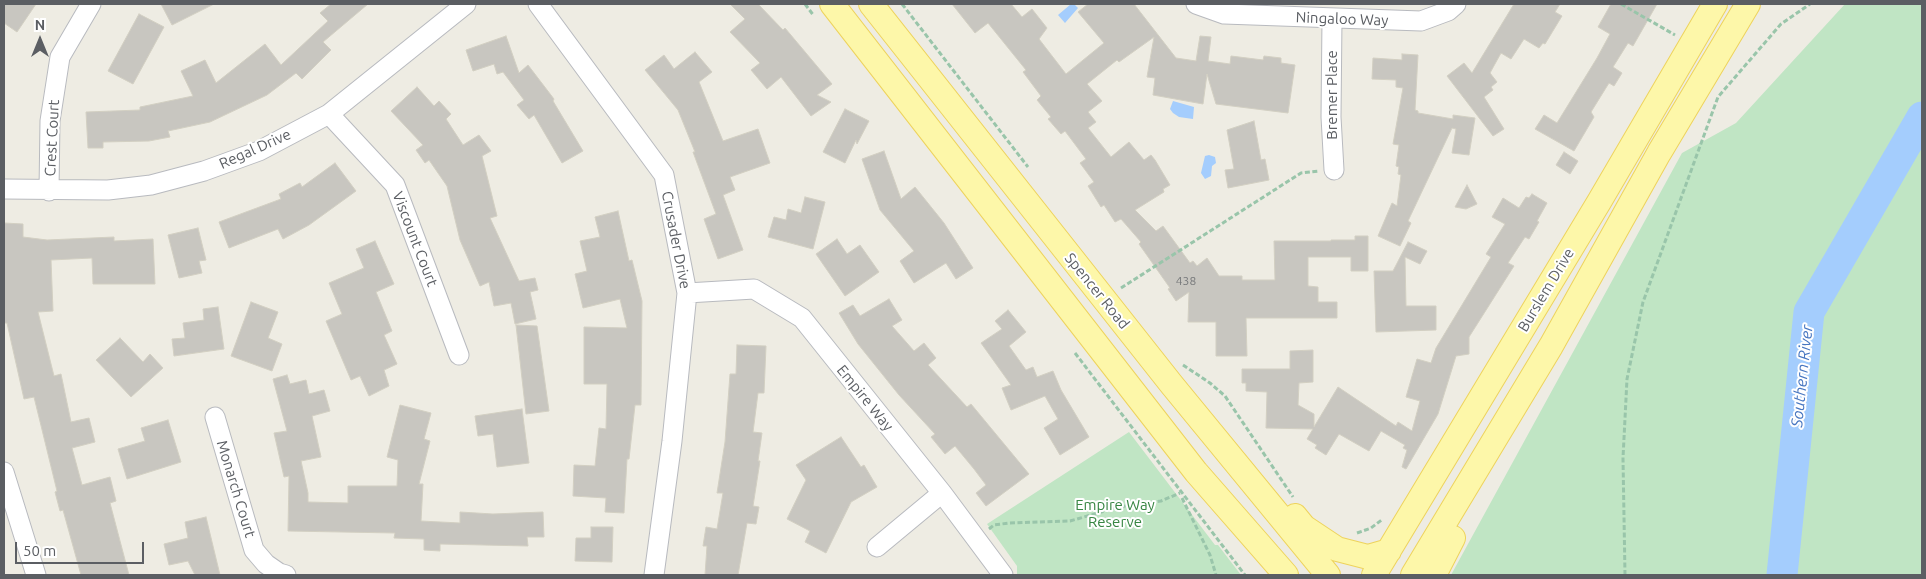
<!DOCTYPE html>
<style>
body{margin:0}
#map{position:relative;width:1926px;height:579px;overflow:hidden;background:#eeece3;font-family:Ubuntu,sans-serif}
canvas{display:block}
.frame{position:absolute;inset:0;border:5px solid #5b5e63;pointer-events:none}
.north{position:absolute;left:15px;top:15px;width:50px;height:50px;-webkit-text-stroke:4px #fff;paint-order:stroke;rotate:0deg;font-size:14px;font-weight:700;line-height:20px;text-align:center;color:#5b5e63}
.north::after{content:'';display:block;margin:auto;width:18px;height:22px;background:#5b5e63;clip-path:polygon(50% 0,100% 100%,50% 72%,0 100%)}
.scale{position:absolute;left:15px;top:542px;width:129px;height:22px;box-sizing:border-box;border:2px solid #5b5e63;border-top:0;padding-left:6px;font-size:15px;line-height:18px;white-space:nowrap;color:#5b5e63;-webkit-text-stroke:4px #fff;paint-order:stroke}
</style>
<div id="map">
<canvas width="1926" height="579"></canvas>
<div class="frame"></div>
<div class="north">N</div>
<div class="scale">50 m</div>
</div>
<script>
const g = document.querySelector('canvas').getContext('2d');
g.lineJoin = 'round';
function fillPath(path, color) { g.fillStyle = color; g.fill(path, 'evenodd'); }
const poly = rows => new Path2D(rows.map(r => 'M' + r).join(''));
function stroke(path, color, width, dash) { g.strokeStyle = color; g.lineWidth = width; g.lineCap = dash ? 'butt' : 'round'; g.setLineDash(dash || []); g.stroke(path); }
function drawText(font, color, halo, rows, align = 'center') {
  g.font = font + ' Ubuntu,sans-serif'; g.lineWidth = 4; g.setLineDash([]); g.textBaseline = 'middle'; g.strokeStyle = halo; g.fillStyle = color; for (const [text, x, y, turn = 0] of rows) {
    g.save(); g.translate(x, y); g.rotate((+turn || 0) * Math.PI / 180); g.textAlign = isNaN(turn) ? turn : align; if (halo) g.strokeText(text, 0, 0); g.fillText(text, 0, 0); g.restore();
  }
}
const green = poly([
 [1845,4,1922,4,1922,575,1451,575,1682,153,1736,123],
 [1129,432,1215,545,1218,545,1241,575,1017,575,1017,566,987,524]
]);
const water = poly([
 [1071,4,1074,4,1078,8,1065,23,1058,15],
 [1173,101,1194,107,1193,119,1179,117,1173,113,1170,109],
 [1209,155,1215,157,1216,163,1212,166,1211,176,1205,179,1201,173,1205,156]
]);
const river = poly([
 [1782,575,1809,312,1922,117]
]);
const building = poly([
 [4,4,36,4,17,32,4,23,4,4],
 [161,4,214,4,172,25,161,4],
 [331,4,368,4,323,42,331,50,302,79,296,73,267,95,210,122,168,131,170,137,149,141,103,142,103,148,88,148,86,112,140,110,140,107,193,96,181,71,205,60,216,83,265,44,281,65,328,21,320,13,331,4],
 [730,4,758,4,783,30,785,28,832,84,817,95,831,102,811,116,781,77,767,89,751,70,760,63,730,32,745,19,730,4],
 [952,4,1011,4,1022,17,1032,9,1047,28,1039,39,1066,74,1104,43,1078,12,1088,4,1134,4,1176,58,1196,61,1200,36,1211,37,1208,61,1230,64,1231,56,1263,60,1264,56,1281,58,1281,63,1295,65,1288,113,1216,104,1207,74,1203,104,1153,95,1155,78,1147,77,1154,37,1119,62,1117,60,1087,84,1102,101,1088,112,1096,122,1088,128,1111,157,1129,142,1144,160,1151,155,1155,160,1170,185,1163,189,1164,192,1135,210,1156,231,1163,226,1190,263,1193,261,1197,266,1207,258,1219,276,1242,276,1242,280,1275,280,1274,241,1331,241,1331,240,1355,240,1355,236,1368,236,1368,271,1351,271,1351,257,1308,257,1308,286,1318,287,1318,302,1337,302,1337,318,1246,318,1247,356,1216,356,1216,322,1188,322,1189,292,1176,301,1168,289,1170,288,1139,244,1141,242,1121,219,1115,222,1104,205,1101,207,1088,186,1094,182,1080,163,1086,159,1065,131,1061,134,1048,119,1051,117,1037,100,1041,96,1023,72,1026,70,988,23,975,33,952,4],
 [1514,4,1560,4,1555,12,1562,16,1545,44,1543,43,1539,48,1524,39,1511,59,1501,53,1490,73,1497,82,1491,87,1493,90,1484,97,1504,129,1493,136,1447,76,1464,63,1472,73,1514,4],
 [1611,4,1657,4,1633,46,1628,43,1613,67,1622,73,1614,86,1609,83,1591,112,1594,117,1574,151,1535,129,1544,115,1557,123,1597,58,1610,34,1598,27,1611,4],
 [139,14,164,27,133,84,108,71,139,14],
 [506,36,519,73,528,65,554,99,553,101,583,151,562,163,534,115,529,119,517,105,524,100,503,72,497,74,494,64,473,71,466,50,506,36],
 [695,52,712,72,699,82,723,141,758,129,770,163,730,177,735,190,723,195,743,250,718,259,704,219,716,214,693,152,695,152,678,110,645,70,664,55,674,69,695,52],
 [1402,54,1418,55,1415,110,1418,111,1418,113,1453,119,1453,115,1475,118,1469,155,1452,153,1456,129,1452,128,1408,221,1411,223,1400,246,1378,236,1392,203,1397,206,1401,175,1398,174,1399,167,1396,166,1399,145,1393,144,1403,88,1396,87,1396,80,1372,79,1373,58,1402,60,1402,54],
 [417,87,434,106,439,101,451,114,446,119,463,145,479,135,491,151,482,156,497,216,490,218,519,281,535,278,538,290,530,292,536,319,515,324,511,303,494,306,489,282,480,286,460,240,447,186,429,160,425,163,416,150,423,145,391,111,417,87],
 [845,109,869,121,857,144,856,140,845,163,823,152,845,109],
 [1254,121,1261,160,1265,159,1269,180,1228,188,1225,170,1234,169,1227,130,1254,121],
 [884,151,901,199,915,187,944,223,973,268,956,279,946,263,914,283,900,261,914,251,880,210,862,159,884,151],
 [1564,152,1578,161,1570,174,1556,165,1564,152],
 [335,163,356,191,309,225,283,239,278,229,229,248,219,222,281,199,279,194,300,183,302,187,335,163],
 [1467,185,1477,204,1466,209,1455,207,1467,185],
 [1532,194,1547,203,1537,221,1539,222,1529,239,1525,237,1508,263,1514,266,1469,337,1469,354,1456,356,1438,414,1406,469,1402,467,1407,450,1403,448,1405,445,1381,431,1369,451,1339,434,1326,455,1315,448,1317,445,1307,439,1313,429,1266,428,1267,392,1246,391,1246,383,1242,383,1242,369,1290,369,1290,351,1313,350,1313,382,1299,383,1298,405,1314,414,1314,427,1338,387,1396,426,1398,422,1412,431,1420,401,1406,397,1417,359,1431,363,1436,348,1491,257,1486,254,1505,224,1492,217,1503,198,1519,208,1526,197,1529,198,1532,194],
 [805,197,825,202,813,249,768,237,774,217,786,220,788,209,801,213,805,197],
 [618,211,629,261,632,260,642,301,641,405,635,405,629,459,627,459,624,513,605,512,606,498,573,496,574,465,595,466,599,428,606,429,607,384,584,384,584,327,627,328,620,299,583,308,575,274,587,271,580,241,600,237,595,217,618,211],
 [4,223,23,224,23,237,47,240,114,237,114,241,153,239,155,284,93,284,92,258,51,260,53,311,38,312,54,376,61,374,71,422,89,418,95,442,72,448,82,485,110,477,116,501,110,503,129,575,81,575,63,510,60,511,55,492,57,491,34,397,24,399,7,323,4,323,4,223],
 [198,228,206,260,199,261,202,273,179,278,168,235,198,228],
 [837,239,847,254,860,245,879,272,845,296,816,254,837,239],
 [375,241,394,284,376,292,392,331,384,335,397,364,384,370,389,386,369,396,360,376,351,380,326,321,342,314,329,283,364,268,356,249,375,241],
 [1408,242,1427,251,1420,264,1405,257,1406,306,1436,306,1436,330,1376,332,1374,271,1393,271,1408,242],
 [889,299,902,320,892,326,914,351,924,343,936,358,928,365,967,407,971,404,1029,474,986,506,976,493,986,485,974,469,955,446,945,454,931,437,935,434,899,395,858,344,839,313,853,305,860,316,889,299],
 [251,302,278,312,268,338,282,344,272,371,231,356,251,302],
 [218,307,224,349,174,356,172,339,185,338,183,323,204,320,203,309,218,307],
 [1008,310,1026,332,1009,346,1026,370,1033,367,1037,377,1053,371,1061,390,1089,437,1060,455,1044,428,1058,419,1045,396,1011,410,1002,388,1011,385,981,343,1002,329,995,321,1008,310],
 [516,325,537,326,549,411,526,414,516,325],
 [120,338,143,362,150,354,163,368,131,397,96,360,120,338],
 [737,345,766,346,764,393,758,393,753,432,762,433,758,461,760,461,753,506,759,507,756,524,747,523,738,575,705,575,707,546,703,546,706,527,717,529,723,493,717,493,725,442,730,374,736,374,737,345],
 [287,375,290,384,306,380,309,394,324,390,330,411,312,416,321,457,301,461,308,493,308,502,348,503,348,486,397,486,398,460,387,457,400,405,431,413,424,439,430,441,419,484,423,484,421,521,460,523,460,512,493,514,543,512,544,537,527,537,528,546,440,544,440,551,424,550,424,539,394,538,395,533,288,531,289,476,284,477,274,433,287,431,273,379,287,375],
 [522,409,529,463,497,467,493,434,478,436,475,416,522,409],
 [168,420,181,462,127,479,118,449,145,441,141,428,168,420],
 [841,437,861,467,864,465,877,487,851,502,826,553,805,542,810,531,787,519,806,480,796,465,841,437],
 [206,517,220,575,195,575,188,561,169,565,164,544,188,538,185,522,206,517],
 [591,527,613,527,612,562,575,561,576,538,591,538,591,527]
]);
const path = poly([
 [805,4,814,16],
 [902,4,1028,167],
 [1621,4,1675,35],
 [1121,288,1301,173,1319,171],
 [1075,353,1245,575],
 [1183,365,1210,383,1225,396,1293,497],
 [1182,498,1210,555,1216,575],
 [989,529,994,525,1009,523,1070,521,1119,507,1161,501,1180,493],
 [1357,533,1371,528,1383,519],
 [1625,575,1623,458,1627,379,1643,302,1718,97,1781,24,1810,4]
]);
const minor = poly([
 [538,4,664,175,687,293,672,441,654,575],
 [1196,4,1224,14,1421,21,1448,11,1456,4],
 [1332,19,1331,117,1334,170],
 [329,114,395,185,459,355],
 [4,189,108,190,151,185,204,171,259,151,329,114,466,4],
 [49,191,50,121,60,57,91,4],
 [687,293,754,289,802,318,942,493,1003,575],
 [215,417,254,550,266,564,279,573,286,575],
 [4,472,36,575],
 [877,547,942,493]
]);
const major = poly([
 [832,4,1196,472,1286,575],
 [871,4,1172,385,1328,575],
 [1295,516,1304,527,1337,549,1368,557,1389,551],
 [1374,575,1599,202,1715,4],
 [1413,575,1551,346,1659,153,1748,4],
 [1434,575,1453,538]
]);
const numberNames = [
 ["438",1186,281]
];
const streetNames = [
 ["Ningaloo Way",1342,19,2],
 ["Bremer Place",1332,95,-90],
 ["Crest Court",52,138,-87],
 ["Regal Drive",255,149,-24],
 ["Viscount Court",415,239,69],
 ["Crusader Drive",676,240,79],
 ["Burslem Drive",1546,290,-59],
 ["Spencer Road",1097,291,51],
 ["Empire Way",865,398,51],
 ["Monarch Court",236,489,73]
];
const parkNames = [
 ["Empire Way",1115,505],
 ["Reserve",1115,522]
];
const waterNames = [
 ["Southern River",1802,376,-84]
];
fillPath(green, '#c0e5c4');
fillPath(water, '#a4cdfd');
stroke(river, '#a4cdfd', 31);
fillPath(building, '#c8c6c0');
stroke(building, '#d2cfc2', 1);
stroke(minor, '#b8babf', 21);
stroke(major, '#eed35c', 26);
stroke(path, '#99c5aa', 3, [5, 2.5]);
stroke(minor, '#fff', 19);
stroke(major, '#fdf7a9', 24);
drawText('12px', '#76787a', null, numberNames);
drawText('15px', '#5b5e63', '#fff', streetNames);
drawText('15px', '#388643', '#fff', parkNames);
drawText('italic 16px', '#4776c0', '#fff', waterNames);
</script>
